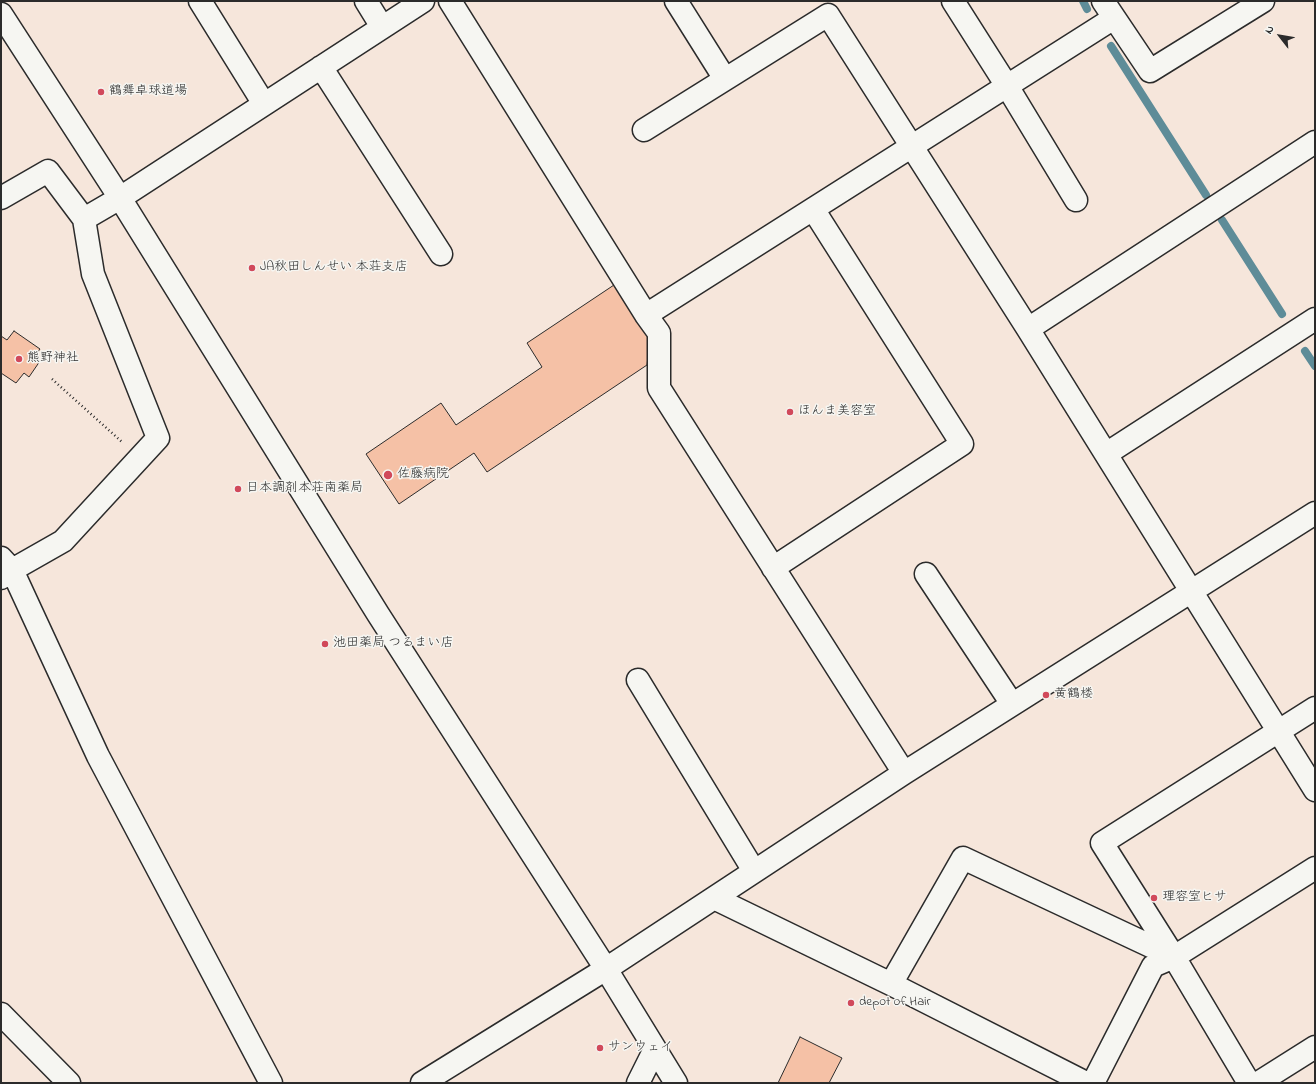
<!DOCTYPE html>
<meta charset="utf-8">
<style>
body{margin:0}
#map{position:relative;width:1316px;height:1084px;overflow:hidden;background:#f6e6db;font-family:"Indie Flower",sans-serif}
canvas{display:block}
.frame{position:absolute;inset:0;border:2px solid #2b2b2b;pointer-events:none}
.north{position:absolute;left:1260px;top:16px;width:40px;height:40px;-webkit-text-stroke:3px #f6f6f2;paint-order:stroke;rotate:301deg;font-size:11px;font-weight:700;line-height:16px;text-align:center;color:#2b2b2b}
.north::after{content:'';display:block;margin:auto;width:14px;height:18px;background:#2b2b2b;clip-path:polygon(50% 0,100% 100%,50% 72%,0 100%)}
</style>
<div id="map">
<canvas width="1316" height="1084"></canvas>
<div class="frame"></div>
<div class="north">N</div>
</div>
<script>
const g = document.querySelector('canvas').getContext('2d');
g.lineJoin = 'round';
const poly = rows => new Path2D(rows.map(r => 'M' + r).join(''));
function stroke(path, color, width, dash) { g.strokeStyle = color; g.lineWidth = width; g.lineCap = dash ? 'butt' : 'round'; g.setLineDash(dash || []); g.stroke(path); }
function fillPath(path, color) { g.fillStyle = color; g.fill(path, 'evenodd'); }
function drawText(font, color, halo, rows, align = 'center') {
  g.font = font + ' "Indie Flower","Klee One",sans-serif'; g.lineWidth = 3; g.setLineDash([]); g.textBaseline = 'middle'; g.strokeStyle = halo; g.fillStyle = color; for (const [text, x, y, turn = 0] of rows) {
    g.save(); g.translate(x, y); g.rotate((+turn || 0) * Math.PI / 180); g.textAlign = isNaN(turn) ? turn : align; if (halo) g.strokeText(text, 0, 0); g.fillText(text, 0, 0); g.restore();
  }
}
const stream = poly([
 [1083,1,1087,9],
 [1111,46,1206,195],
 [1222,220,1282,314],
 [1305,351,1315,366]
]);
const building = poly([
 [614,285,650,339,647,365,487,472,474,453,399,504,366,454,441,403,456,425,542,367,527,343,614,285],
 [14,331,40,349,34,357,40,361,29,377,24,373,16,383,1,373,1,336,7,340,14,331],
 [800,1037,842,1058,829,1083,778,1083,800,1037]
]);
const path = poly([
 [52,379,122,442]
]);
const minor = poly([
 [200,1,264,104],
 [366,1,382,27],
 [450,1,646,315,659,333,659,388,904,773],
 [676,1,725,79],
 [953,1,1007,86,1076,200],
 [1103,1,1150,71,1263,1],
 [1,14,120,198,378,614,606,969,676,1083],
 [321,67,441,254],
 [644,130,828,15,1028,329,1315,790],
 [1,198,48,171,84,219,93,274,158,438,63,541,12,570,1,578],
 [84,219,120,198,423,1],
 [646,315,1114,18],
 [1028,329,1315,142],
 [1106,454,1315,319],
 [1,558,12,570,98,756,271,1083],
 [773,568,962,444,813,209],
 [926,574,1012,704],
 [638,680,754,871],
 [714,898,891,984,1086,1083],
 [891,984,963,858,1174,957],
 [1,1014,69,1083],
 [422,1083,606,969,904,773,1315,513],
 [638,1083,655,1049],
 [1093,1083,1153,966,1174,957,1315,868],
 [1249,1083,1174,957,1102,843,1315,708],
 [1258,1083,1315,1047]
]);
const markers = [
 [101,92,4,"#d1495b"],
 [252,268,4,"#d1495b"],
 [19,359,4,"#d1495b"],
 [790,412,4,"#d1495b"],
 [388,475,5,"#d1495b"],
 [238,489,4,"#d1495b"],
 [325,644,4,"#d1495b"],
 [1046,695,4,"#d1495b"],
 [1154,898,4,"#d1495b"],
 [851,1003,4,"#d1495b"],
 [600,1048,4,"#d1495b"]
];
const poiNames = [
 ["鶴舞卓球道場",109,92],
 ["JA秋田しんせい 本荘支店",260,268],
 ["熊野神社",27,359],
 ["ほんま美容室",798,412],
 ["佐藤病院",397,475],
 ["日本調剤本荘南薬局",246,489],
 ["池田薬局 つるまい店",333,644],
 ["黄鶴楼",1054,695],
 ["理容室ヒサ",1162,898],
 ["depot of Hair",859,1003],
 ["サンウェイ",608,1048]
];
stroke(stream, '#5e8c98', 8);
fillPath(building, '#f5c1a6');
stroke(building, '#2b2b2b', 1);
stroke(minor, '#2b2b2b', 25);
stroke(path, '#2b2b2b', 2.5, [1, 3]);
stroke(minor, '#f6f6f2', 22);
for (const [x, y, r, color] of markers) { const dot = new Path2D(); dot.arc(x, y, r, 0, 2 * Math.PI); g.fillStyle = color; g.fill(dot); stroke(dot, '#f6f6f2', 1.5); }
drawText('13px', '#2b2b2b', '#f6f6f2', poiNames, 'left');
</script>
